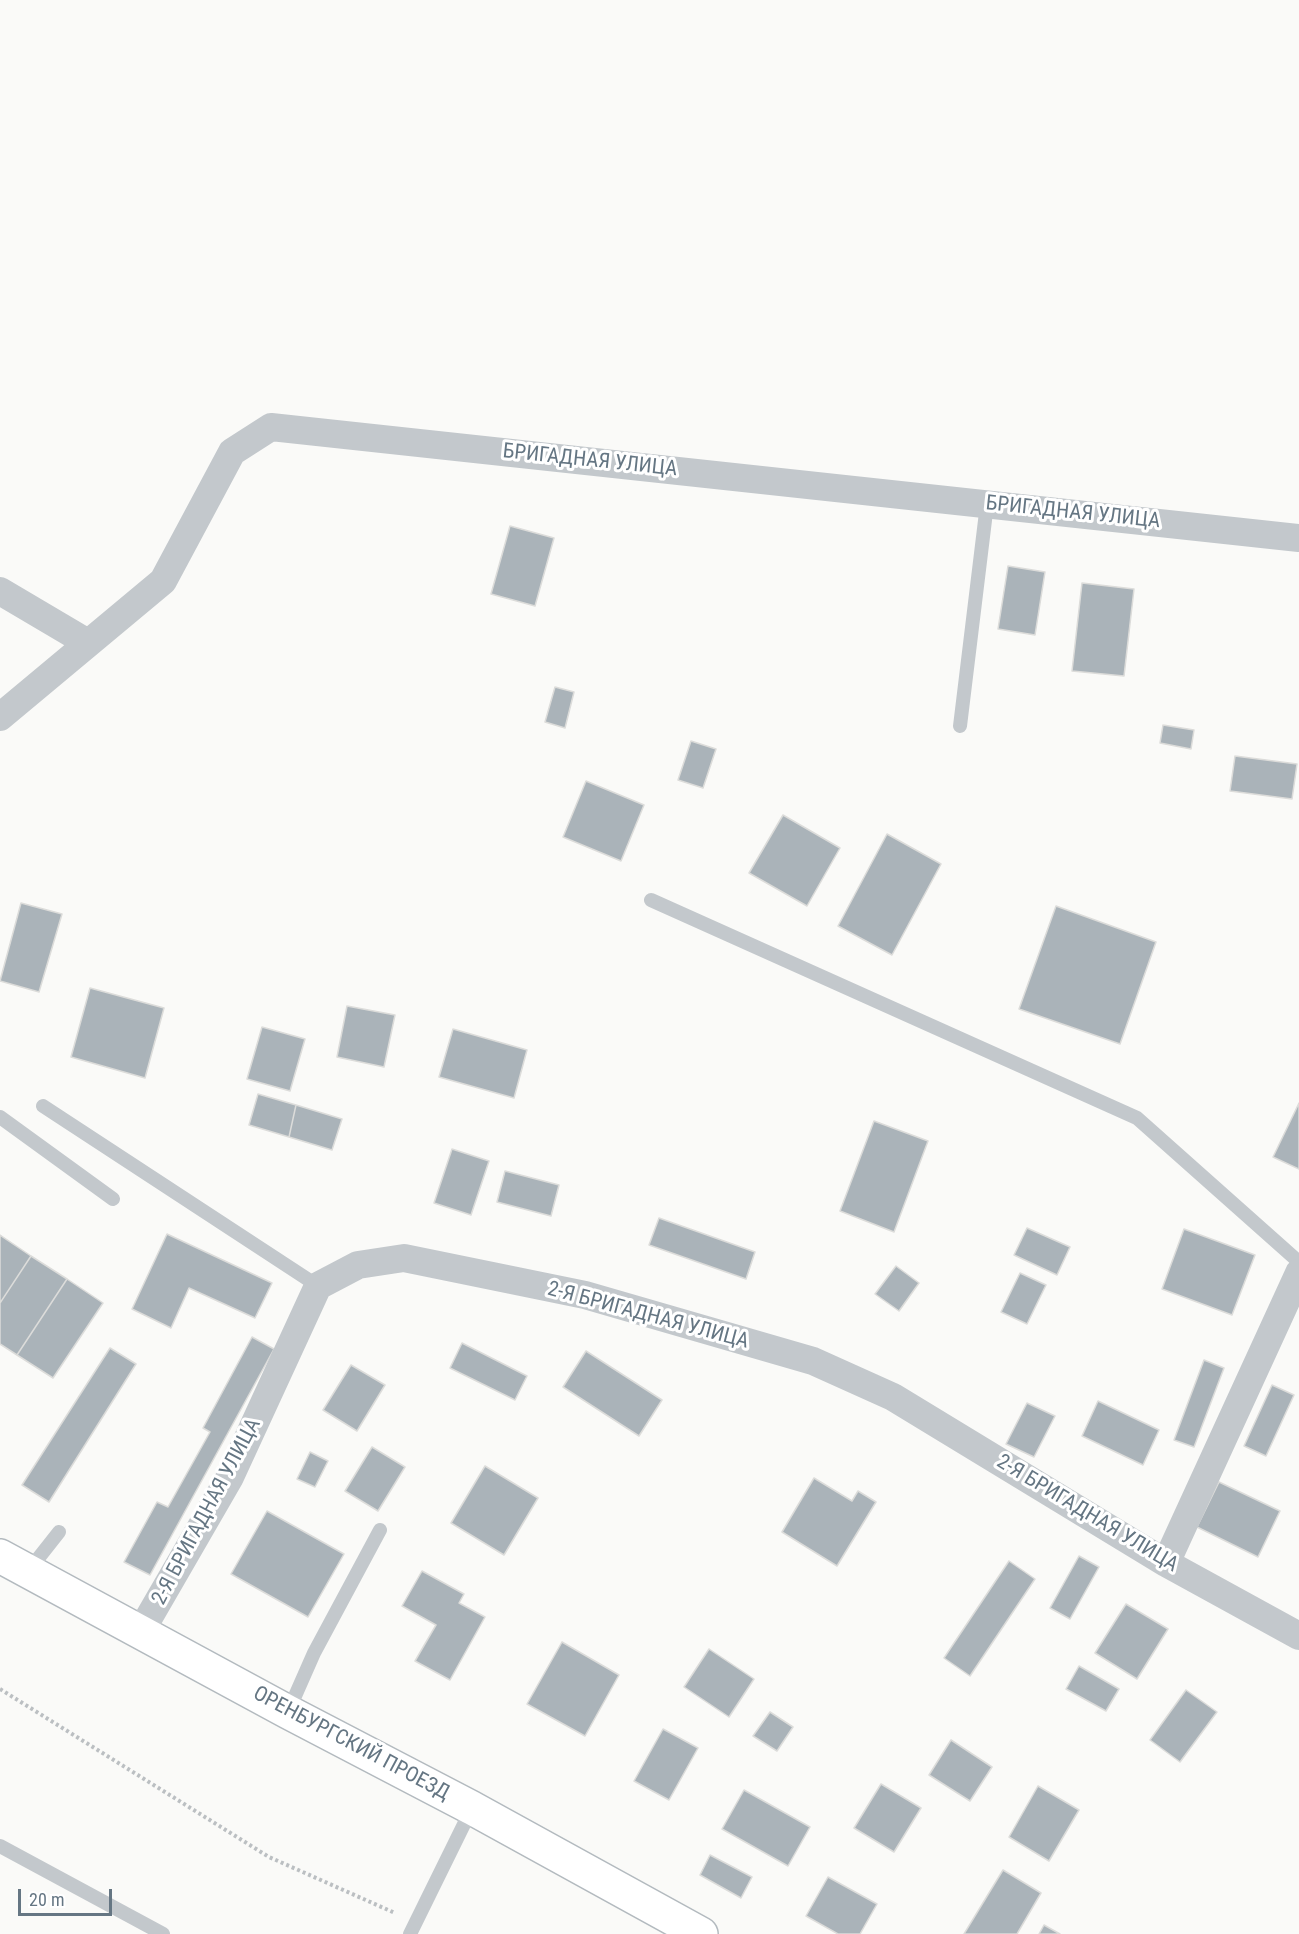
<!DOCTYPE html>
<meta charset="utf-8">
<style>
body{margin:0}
#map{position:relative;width:1299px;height:1934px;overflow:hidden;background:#fafaf8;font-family:"Roboto Condensed",sans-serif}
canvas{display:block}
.scale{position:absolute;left:18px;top:1889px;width:94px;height:27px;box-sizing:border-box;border:3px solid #657683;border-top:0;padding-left:8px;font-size:18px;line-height:21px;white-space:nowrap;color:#657683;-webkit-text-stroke:4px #fff;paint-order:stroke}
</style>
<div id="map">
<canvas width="1299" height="1934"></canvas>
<div class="scale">20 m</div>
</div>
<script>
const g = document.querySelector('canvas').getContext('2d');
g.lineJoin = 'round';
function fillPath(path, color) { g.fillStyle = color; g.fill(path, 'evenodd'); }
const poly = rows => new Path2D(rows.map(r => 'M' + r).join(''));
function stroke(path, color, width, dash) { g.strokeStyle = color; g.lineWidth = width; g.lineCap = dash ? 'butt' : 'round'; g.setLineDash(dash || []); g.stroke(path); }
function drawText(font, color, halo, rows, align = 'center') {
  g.font = font + ' "Roboto Condensed",sans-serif'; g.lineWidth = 6; g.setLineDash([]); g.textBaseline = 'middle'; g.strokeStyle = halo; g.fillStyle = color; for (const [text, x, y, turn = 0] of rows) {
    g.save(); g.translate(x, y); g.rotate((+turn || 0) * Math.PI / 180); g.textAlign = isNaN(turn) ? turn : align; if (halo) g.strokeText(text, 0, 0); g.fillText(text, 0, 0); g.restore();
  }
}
const building = poly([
 [510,526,554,538,535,606,491,594,510,526],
 [1008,566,1045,572,1035,635,998,629,1008,566],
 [1082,583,1134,589,1124,676,1072,671,1082,583],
 [555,687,574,692,565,728,545,722,555,687],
 [1163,725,1194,730,1191,749,1160,743,1163,725],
 [691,741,716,749,703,788,678,780,691,741],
 [1235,756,1297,764,1292,799,1230,791,1235,756],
 [586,781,644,805,621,861,563,837,586,781],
 [783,815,840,848,807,906,749,873,783,815],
 [887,834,941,864,892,955,838,926,887,834],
 [21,903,62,914,39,992,0,981,21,903],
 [1056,906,1156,942,1120,1044,1019,1009,1056,906],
 [90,988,164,1008,145,1078,71,1057,90,988],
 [347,1006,395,1015,384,1067,337,1057,347,1006],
 [262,1027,305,1039,290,1091,247,1079,262,1027],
 [453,1029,527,1050,514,1098,439,1077,453,1029],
 [258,1094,296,1105,289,1137,249,1125,258,1094],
 [1299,1103,1299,1169,1273,1157,1299,1103],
 [296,1105,342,1119,332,1150,289,1137,296,1105],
 [874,1121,928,1141,894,1232,840,1211,874,1121],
 [452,1149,489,1161,471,1215,434,1203,452,1149],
 [505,1171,559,1185,551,1216,497,1202,505,1171],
 [659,1218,755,1252,746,1279,649,1245,659,1218],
 [1027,1228,1070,1247,1057,1275,1014,1255,1027,1228],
 [1184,1229,1255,1255,1232,1315,1162,1289,1184,1229],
 [167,1234,272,1283,255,1318,189,1288,171,1328,132,1309,167,1234],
 [0,1235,31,1256,0,1303,0,1235],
 [31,1256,67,1279,17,1355,0,1344,0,1303,31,1256],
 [896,1266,919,1283,899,1311,875,1294,896,1266],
 [1020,1273,1046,1285,1027,1324,1001,1312,1020,1273],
 [67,1279,103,1303,53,1378,17,1355,67,1279],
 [252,1337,274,1349,150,1575,124,1562,157,1502,168,1507,210,1432,203,1428,252,1337],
 [462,1343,527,1376,515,1400,450,1368,462,1343],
 [110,1348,136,1364,49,1502,22,1485,110,1348],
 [586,1351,662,1400,639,1436,563,1387,586,1351],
 [1204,1360,1224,1368,1194,1447,1174,1440,1204,1360],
 [351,1365,385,1385,357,1431,323,1410,351,1365],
 [1272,1385,1294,1395,1266,1456,1244,1446,1272,1385],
 [1098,1401,1159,1430,1143,1465,1082,1436,1098,1401],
 [1027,1403,1055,1416,1034,1457,1006,1444,1027,1403],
 [372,1447,405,1467,378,1511,345,1491,372,1447],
 [310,1452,328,1461,315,1487,297,1479,310,1452],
 [485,1466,538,1498,504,1555,451,1523,485,1466],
 [814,1478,852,1501,858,1491,876,1502,837,1566,782,1532,814,1478],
 [1219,1482,1280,1511,1258,1557,1197,1527,1219,1482],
 [267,1511,344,1554,308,1617,231,1574,267,1511],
 [1079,1556,1099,1567,1070,1619,1050,1608,1079,1556],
 [1009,1561,1035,1579,970,1676,944,1658,1009,1561],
 [422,1571,464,1594,459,1603,485,1617,450,1680,415,1661,436,1625,402,1606,422,1571],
 [1126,1604,1168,1629,1137,1679,1095,1653,1126,1604],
 [562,1642,619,1675,585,1736,527,1704,562,1642],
 [709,1649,754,1679,729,1717,684,1687,709,1649],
 [1079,1666,1119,1689,1106,1711,1066,1689,1079,1666],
 [1186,1690,1217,1712,1180,1762,1150,1740,1186,1690],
 [770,1712,793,1727,777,1751,753,1736,770,1712],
 [663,1729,698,1748,669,1800,634,1781,663,1729],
 [951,1740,992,1767,970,1801,929,1775,951,1740],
 [881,1784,921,1808,894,1852,854,1828,881,1784],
 [1038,1786,1079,1810,1049,1861,1009,1837,1038,1786],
 [744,1790,810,1827,788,1866,722,1829,744,1790],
 [710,1855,752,1877,741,1898,700,1875,710,1855],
 [1003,1870,1041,1893,1017,1934,964,1934,1003,1870],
 [828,1877,877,1904,860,1934,838,1934,806,1916,828,1877],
 [1044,1925,1060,1934,1039,1934,1044,1925]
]);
const path = poly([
 [0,1689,269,1857,395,1913]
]);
const lane = poly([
 [960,726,987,504],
 [651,900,1137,1118,1299,1262],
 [43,1106,318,1286],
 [0,1117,113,1199],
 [29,1570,59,1532],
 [288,1712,314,1653,380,1530],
 [0,1846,163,1934],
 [410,1934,472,1808]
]);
const street = poly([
 [0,591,88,643],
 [0,717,163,581,232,452,271,427,1299,538],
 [1166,1563,1299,1273],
 [141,1631,230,1477,318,1286,358,1265,404,1258,585,1295,813,1361,893,1397,1166,1563,1299,1636]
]);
const secondary = poly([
 [0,1556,288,1712,472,1808,701,1934]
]);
const streetNames = [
 ["БРИГАДНАЯ УЛИЦА",590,461,6],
 ["БРИГАДНАЯ УЛИЦА",1073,513,6],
 ["2-Я БРИГАДНАЯ УЛИЦА",648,1316,15],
 ["2-Я БРИГАДНАЯ УЛИЦА",207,1512,-62],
 ["2-Я БРИГАДНАЯ УЛИЦА",1087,1514,31],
 ["ОРЕНБУРГСКИЙ ПРОЕЗД",351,1744,28]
];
fillPath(building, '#aab3b9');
stroke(building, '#dcdcda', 1.5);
stroke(secondary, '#b3babf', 36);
stroke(path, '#bbbfc2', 4, [3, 3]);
stroke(lane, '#c3c8cc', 14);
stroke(street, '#c3c8cc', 28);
stroke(secondary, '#fff', 33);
drawText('21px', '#657683', '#fff', streetNames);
</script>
